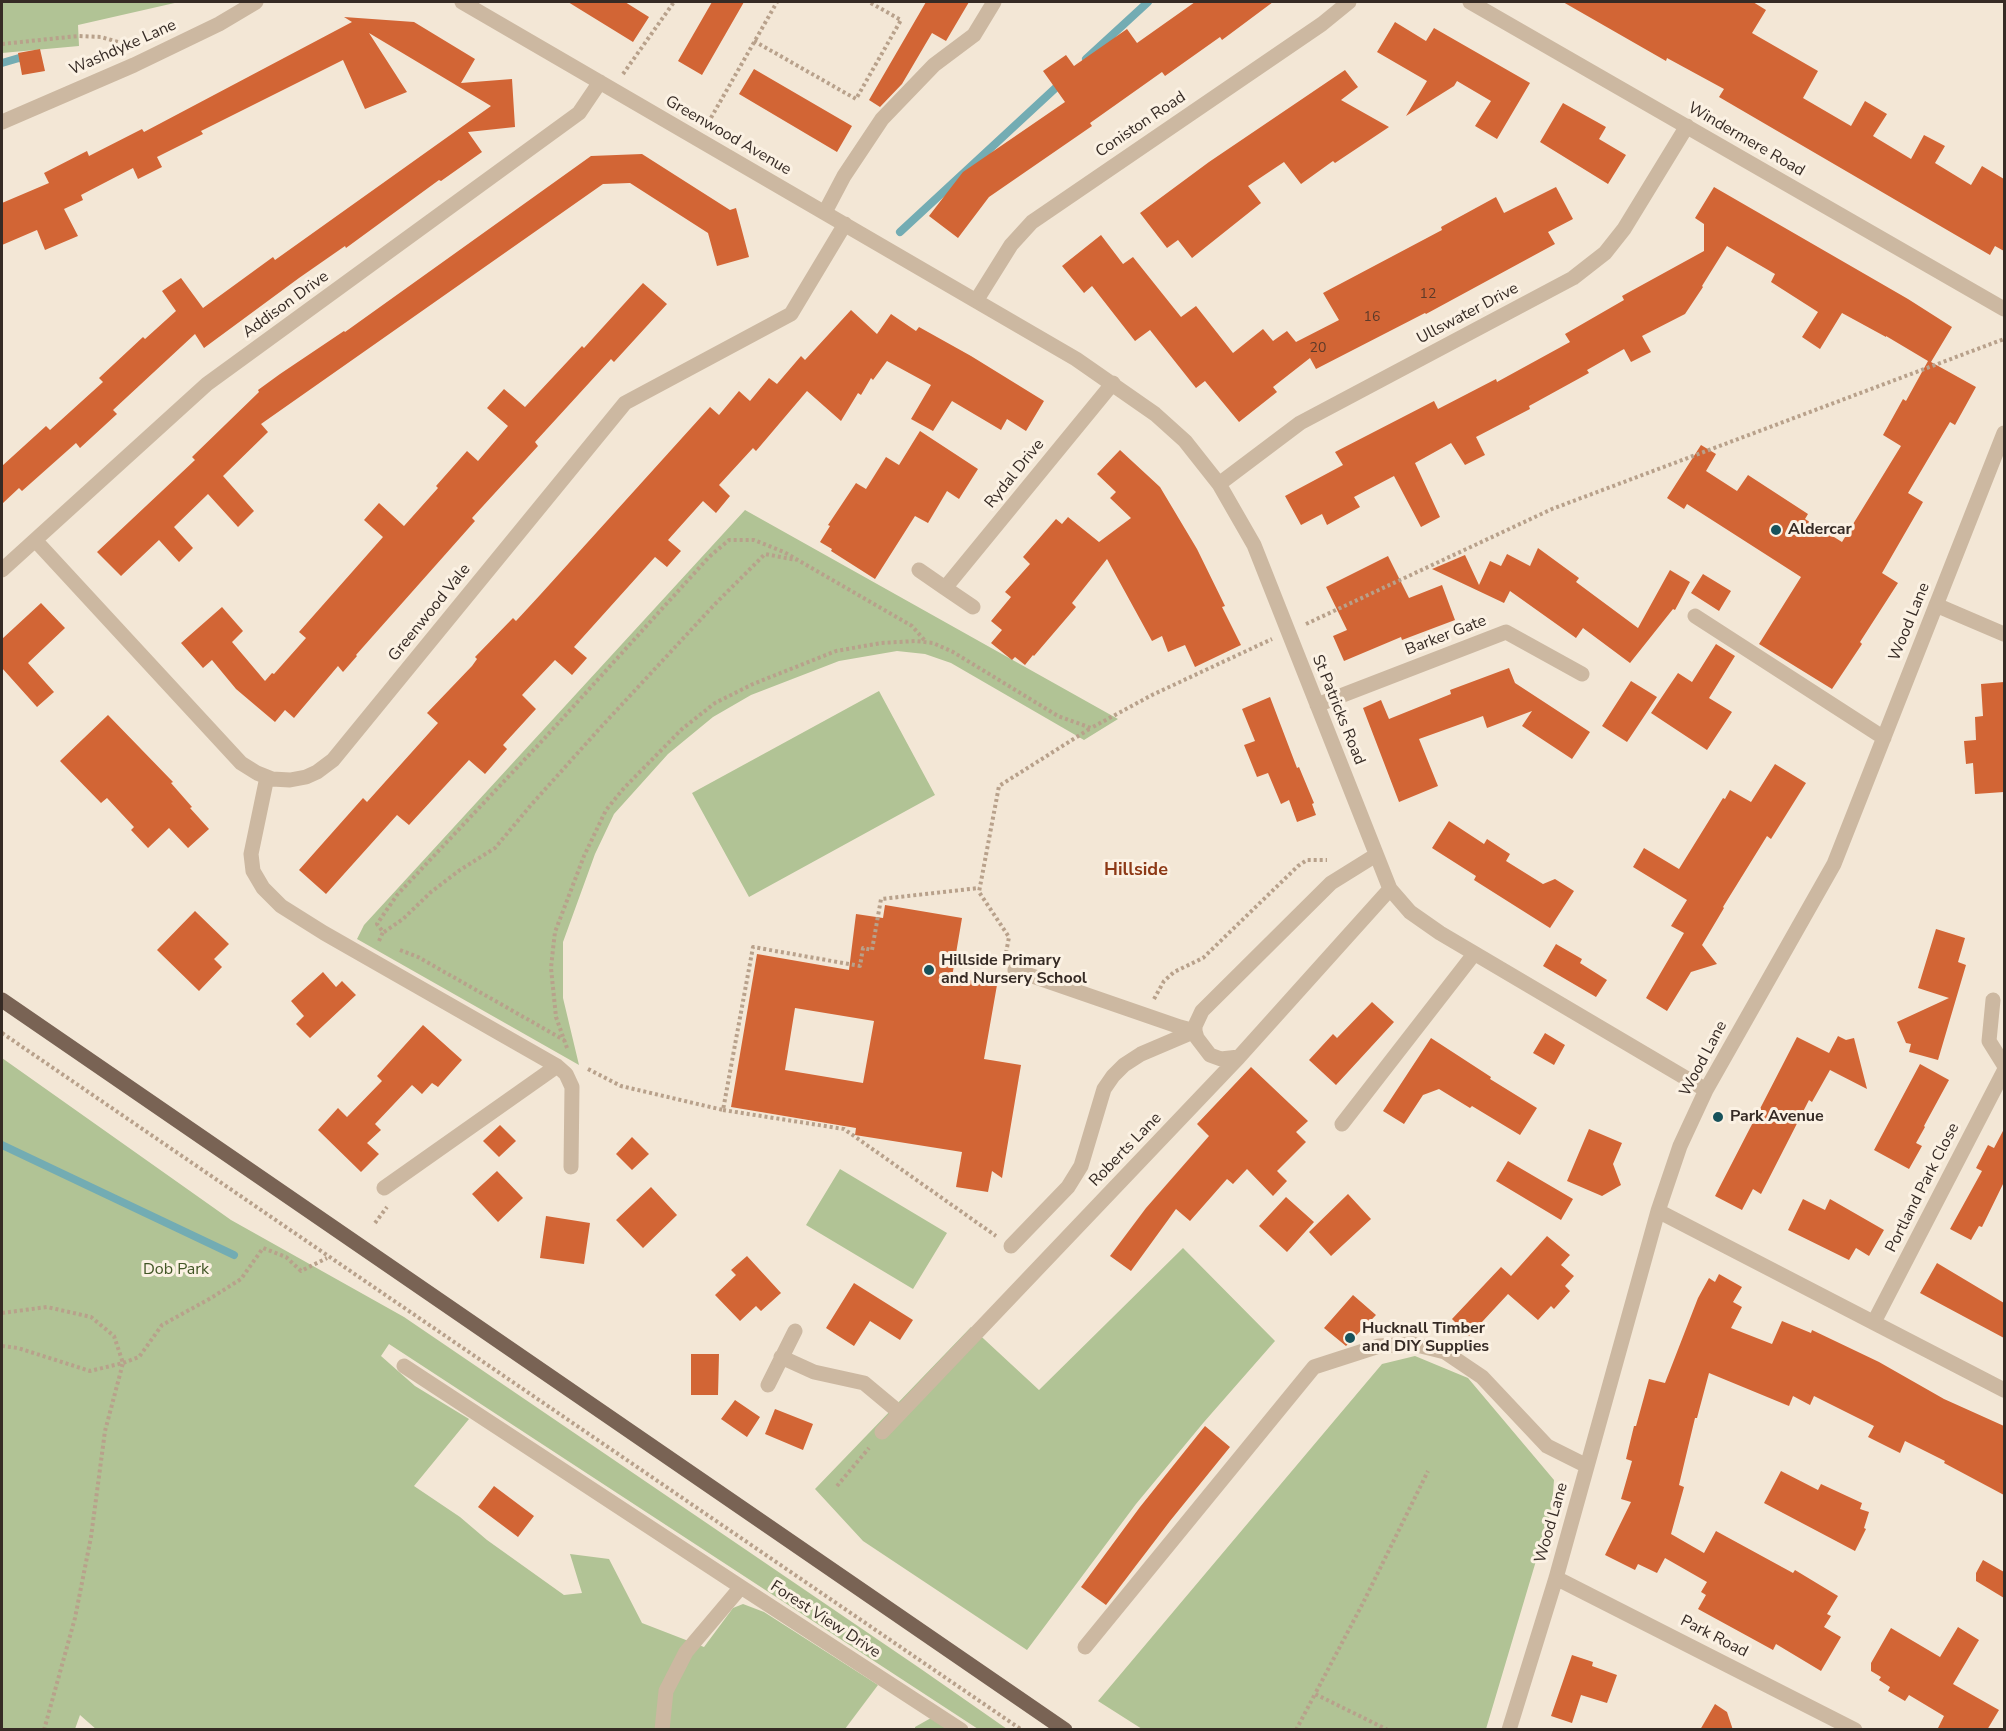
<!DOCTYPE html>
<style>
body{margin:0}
#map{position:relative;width:2006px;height:1731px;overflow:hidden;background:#f3e7d6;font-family:"Nunito Sans",sans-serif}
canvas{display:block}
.frame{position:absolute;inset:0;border:3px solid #362b25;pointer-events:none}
</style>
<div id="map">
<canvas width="2006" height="1731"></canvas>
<div class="frame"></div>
</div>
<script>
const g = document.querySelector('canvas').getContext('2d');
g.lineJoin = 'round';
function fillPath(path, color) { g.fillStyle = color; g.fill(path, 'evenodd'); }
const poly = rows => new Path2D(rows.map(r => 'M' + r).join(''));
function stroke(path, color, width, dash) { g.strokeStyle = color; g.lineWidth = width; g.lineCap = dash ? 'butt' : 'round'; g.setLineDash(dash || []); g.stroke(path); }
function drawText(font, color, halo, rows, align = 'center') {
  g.font = font + ' "Nunito Sans",sans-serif'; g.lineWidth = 6; g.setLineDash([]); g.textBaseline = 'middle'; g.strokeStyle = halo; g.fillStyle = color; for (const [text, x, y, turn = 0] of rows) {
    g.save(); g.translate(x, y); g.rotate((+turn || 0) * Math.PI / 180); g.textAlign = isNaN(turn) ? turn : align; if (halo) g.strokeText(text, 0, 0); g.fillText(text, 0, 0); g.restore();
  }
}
const green = poly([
 [2,2,179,2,78,25,79,46,2,53],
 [745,510,1118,719,1084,740,951,663,925,654,897,651,839,661,751,695,713,717,668,754,614,814,595,854,563,942,563,998,579,1065,357,939,364,925],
 [879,691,935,795,749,897,692,793],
 [2,1058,231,1220,404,1317,921,1669,1007,1729,978,1729,389,1344,381,1356,415,1386,469,1419,414,1486,460,1517,487,1540,564,1595,582,1593,570,1554,609,1559,642,1623,704,1647,733,1608,743,1604,764,1612,878,1685,845,1729,97,1730,80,1715,75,1729,2,1729],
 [840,1169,947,1233,913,1289,806,1225],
 [1183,1248,1275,1341,1204,1422,1136,1504,1027,1650,863,1541,815,1489,971,1327,1039,1390],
 [1415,1356,1468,1378,1554,1480,1552,1507,1486,1729,1142,1729,1098,1701,1382,1364],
 [931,1718,949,1730,915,1730,915,1727]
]);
const stream = poly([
 [1086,59,1148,2],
 [2,63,19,58,29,61],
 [900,232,1062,82],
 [2,1145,234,1255]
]);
const building = poly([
 [568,2,625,2,649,17,633,42],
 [712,2,744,2,702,75,678,61],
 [926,2,969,2,946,41,932,33,902,84,880,107,869,100],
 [1195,2,1273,2,1222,40,1220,37,1165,76,1162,72,1090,123,1092,126,989,197,958,238,929,216,963,172,1065,102,1043,71,1066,55,1074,66,1127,29,1137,43],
 [1563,2,1753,2,1766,10,1752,33,1818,71,1803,98,1851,126,1865,101,1887,114,1873,136,1911,159,1924,135,1945,146,1935,163,1971,185,1982,166,2004,179,2004,251,1995,246,1990,255,1719,97,1724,89,1667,58,1666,61],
 [344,17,414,22,475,59,461,83,512,79,515,127,468,132,482,152,441,181,439,180,346,248,345,246,299,278,204,348,195,334,113,410,117,414,80,448,76,443,22,491,19,488,2,504,2,466,46,426,50,430,103,382,99,378,143,337,145,339,176,311,162,291,181,278,203,308,273,257,275,260,491,106,369,33,407,92,365,109,343,60,201,131,203,134,157,157,162,167,138,179,133,168,81,195,83,200,64,209,78,236,45,250,37,230,2,245,2,203,49,183,44,173,87,151,89,156,142,129,144,132,352,22],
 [1395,22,1426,41,1434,28,1530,83,1497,139,1475,126,1491,101,1457,81,1454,86,1406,116,1427,81,1377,52],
 [40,49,45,71,22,75,18,53],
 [754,69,852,126,837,152,739,94],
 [1345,70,1358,87,1341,100,1389,127,1335,163,1333,161,1301,184,1284,162,1248,186,1261,203,1192,258,1178,240,1167,248,1140,213,1209,162],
 [1563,103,1606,127,1599,139,1626,155,1608,184,1540,142],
 [642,154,730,210,736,208,749,257,717,266,708,233,630,183,603,184,261,424,268,432,223,476,254,511,238,527,208,494,174,527,193,548,179,562,159,540,121,576,97,552,195,460,192,457,259,392,258,390,280,374,344,331,345,332,591,156],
 [1556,187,1573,219,1548,232,1555,244,1426,314,1425,313,1316,369,1310,358,1273,387,1277,392,1239,422,1205,381,1196,388,1150,330,1135,341,1092,286,1084,293,1062,266,1101,235,1123,264,1133,257,1181,317,1196,306,1233,353,1263,329,1273,341,1287,331,1296,342,1339,320,1323,293,1442,230,1441,227,1496,197,1504,213],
 [1714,187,1908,299,1952,327,1931,362,1976,387,1955,425,1950,422,1908,493,1923,502,1882,573,1898,583,1860,642,1862,644,1832,689,1759,644,1801,577,1687,504,1684,509,1667,498,1701,445,1716,454,1706,471,1737,491,1748,475,1808,514,1805,519,1842,542,1901,446,1883,435,1903,399,1906,401,1928,361,1886,336,1886,337,1842,313,1820,349,1802,337,1818,312,1771,282,1775,274,1727,246,1702,286,1703,287,1685,314,1642,336,1651,352,1631,362,1624,349,1587,370,1589,373,1529,406,1530,409,1476,437,1485,455,1465,465,1451,443,1415,463,1440,517,1421,527,1394,476,1354,497,1360,507,1327,525,1322,514,1301,525,1285,496,1343,465,1335,452,1434,401,1438,409,1496,379,1497,382,1570,342,1565,334,1624,300,1622,296,1704,251,1704,224,1695,218],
 [643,283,667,304,614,362,611,359,535,442,538,446,472,518,475,521,356,655,357,656,343,672,338,666,294,718,285,710,275,722,236,689,212,660,203,668,181,643,222,607,243,631,232,642,265,681,272,673,274,674,306,638,299,632,383,537,364,520,379,503,404,526,438,488,436,486,467,451,478,461,508,426,487,408,504,389,525,407,582,346,584,348],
 [851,310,877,334,891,314,916,331,919,327,971,356,1044,401,1026,431,1007,419,1001,430,952,401,933,431,911,419,931,385,887,361,873,380,871,378,861,395,858,393,841,421,807,391,756,451,753,448,719,485,730,496,716,513,703,501,668,540,681,551,667,567,655,557,574,647,587,658,572,675,555,660,522,695,536,709,503,745,507,749,485,774,469,760,409,825,397,815,326,894,299,870,363,798,367,802,438,723,427,713,472,666,477,659,475,657,513,618,516,621,540,595,710,407,719,415,739,391,750,401,769,378,777,384,801,356,805,360],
 [920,431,978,469,959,499,947,491,928,523,915,516,875,579,831,551,832,549,820,542,830,526,828,525,856,483,866,489,886,457,899,465],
 [1120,450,1160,487,1197,549,1225,606,1222,607,1241,645,1195,667,1185,645,1168,652,1162,636,1152,641,1107,559,1072,603,1076,607,1034,656,1033,655,1025,665,1015,657,1012,660,991,643,1002,630,991,621,1011,597,1005,592,1030,564,1023,557,1056,519,1062,524,1068,517,1099,542,1131,518,1110,498,1116,492,1097,474],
 [1538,548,1579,578,1576,582,1638,628,1670,570,1690,582,1675,610,1673,609,1630,663,1583,628,1576,638,1510,591,1504,603,1432,569,1465,555,1479,585,1490,561,1501,566,1507,554,1530,566],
 [1388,556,1409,598,1442,585,1455,620,1402,640,1401,637,1344,661,1333,636,1347,630,1326,587],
 [1703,574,1731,591,1719,611,1691,593],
 [41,603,65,628,28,663,54,692,37,707,2,668,2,639],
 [1716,644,1735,656,1709,698,1732,712,1707,750,1651,713,1678,673,1692,682],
 [1509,668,1515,683,1590,732,1572,759,1522,726,1532,711,1487,728,1483,716,1419,739,1438,786,1399,802,1363,708,1381,700,1389,719,1451,694,1450,690],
 [1631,681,1657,697,1627,742,1602,726],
 [2004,682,2004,792,1975,794,1973,763,1966,764,1964,741,1976,740,1975,717,1983,716,1981,684],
 [1270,697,1297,768,1299,767,1314,803,1312,804,1316,815,1297,822,1289,800,1281,804,1268,773,1257,777,1244,745,1255,741,1242,709],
 [108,715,173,782,171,783,192,807,190,808,209,829,188,848,169,828,148,848,131,830,134,827,107,798,101,803,60,761],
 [1775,764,1806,783,1771,839,1767,836,1723,907,1724,908,1702,945,1717,964,1691,972,1667,1011,1646,998,1684,933,1671,926,1687,900,1633,867,1644,848,1679,869,1723,798,1725,799,1730,790,1751,802],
 [1449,821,1484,844,1487,839,1510,854,1506,861,1543,884,1555,879,1574,891,1550,928,1474,880,1476,876,1432,848],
 [885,905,962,918,952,977,997,985,984,1059,1021,1065,1002,1178,992,1171,988,1192,956,1187,962,1152,855,1135,856,1128,731,1107,757,954,849,970,856,914,883,918],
 [795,1008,874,1021,863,1083,785,1070],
 [195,911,229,944,214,959,222,967,199,991,157,950],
 [1936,929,1965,938,1958,962,1966,965,1938,1060,1909,1052,1911,1044,1906,1043,1897,1022,1949,998,1918,988],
 [1556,944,1582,959,1580,963,1607,980,1596,997,1543,966],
 [323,972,336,987,342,981,356,995,310,1038,296,1024,304,1016,291,1001],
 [1372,1002,1394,1022,1336,1085,1309,1060,1333,1034,1337,1038],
 [423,1025,462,1060,438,1087,432,1083,422,1094,412,1085,375,1124,381,1130,367,1143,379,1154,361,1172,318,1130,338,1108,347,1117,382,1081,377,1076],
 [1545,1033,1565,1045,1554,1065,1533,1053],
 [1838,1036,1846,1040,1854,1038,1867,1089,1830,1070,1812,1102,1809,1100,1761,1194,1753,1189,1742,1210,1715,1196,1797,1037,1829,1053],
 [1431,1038,1491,1077,1490,1079,1537,1108,1520,1135,1472,1106,1470,1108,1439,1089,1423,1095,1404,1124,1383,1111],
 [1920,1064,1949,1080,1924,1126,1925,1127,1916,1143,1922,1146,1909,1169,1874,1150],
 [1251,1067,1308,1121,1296,1132,1306,1142,1277,1171,1287,1181,1273,1196,1247,1169,1233,1184,1227,1179,1190,1221,1176,1209,1131,1271,1110,1256,1146,1208,1209,1136,1197,1124],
 [500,1125,516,1141,499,1157,483,1141],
 [1589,1129,1622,1143,1613,1164,1621,1185,1602,1196,1567,1181],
 [2004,1129,2004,1182,1982,1227,1979,1226,1971,1240,1950,1229,1982,1171,1976,1168,1988,1145,1994,1148],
 [632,1137,649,1154,632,1170,616,1154],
 [1508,1161,1573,1199,1561,1220,1496,1181],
 [497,1171,523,1198,498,1222,472,1194],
 [651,1187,677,1215,643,1248,616,1220],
 [1348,1194,1371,1219,1331,1256,1309,1232],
 [1286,1197,1314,1222,1287,1252,1259,1226],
 [1803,1199,1825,1210,1830,1199,1884,1230,1869,1256,1856,1248,1849,1260,1788,1230],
 [546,1216,590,1223,584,1264,540,1258],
 [1547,1236,1570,1255,1561,1265,1574,1276,1565,1286,1570,1291,1554,1309,1551,1306,1538,1320,1508,1294,1469,1336,1452,1319,1501,1267,1511,1276],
 [747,1256,781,1293,761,1311,756,1306,740,1321,715,1295,736,1275,731,1270],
 [1937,1263,2004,1303,2004,1338,1920,1293],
 [1719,1274,1742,1287,1733,1302,1742,1307,1731,1328,1772,1344,1782,1321,1811,1333,1812,1330,1879,1362,1944,1399,2004,1426,2004,1495,1944,1463,1945,1461,1905,1441,1900,1453,1868,1437,1874,1426,1814,1396,1810,1405,1793,1396,1789,1406,1709,1373,1697,1418,1695,1418,1679,1485,1684,1487,1671,1534,1704,1553,1716,1531,1793,1573,1795,1570,1838,1596,1827,1614,1831,1616,1824,1627,1841,1637,1821,1671,1776,1644,1773,1650,1698,1609,1706,1595,1701,1592,1707,1582,1665,1558,1657,1573,1638,1564,1635,1570,1605,1555,1631,1502,1621,1499,1632,1461,1626,1459,1634,1426,1636,1426,1649,1379,1665,1383,1698,1298,1709,1278,1715,1282],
 [854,1283,913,1320,900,1340,870,1321,854,1346,826,1328],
 [1353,1295,1376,1315,1346,1346,1324,1328],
 [691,1354,719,1354,718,1395,691,1395],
 [735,1400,760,1417,747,1437,721,1419],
 [775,1409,813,1424,803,1450,765,1434],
 [1205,1426,1230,1447,1170,1521,1106,1605,1081,1587,1140,1507],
 [1781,1471,1818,1490,1821,1484,1862,1503,1860,1509,1869,1512,1864,1528,1866,1529,1855,1551,1764,1503],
 [494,1486,534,1516,518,1537,478,1507],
 [1983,1560,2004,1572,2004,1598,1976,1581,1976,1573],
 [1958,1627,1979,1640,1953,1684,1999,1710,1987,1730,1937,1730,1944,1716,1909,1695,1905,1701,1888,1691,1890,1687,1879,1680,1881,1677,1871,1671,1871,1663,1891,1628,1940,1657],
 [1572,1655,1593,1662,1592,1666,1617,1675,1607,1703,1581,1695,1572,1723,1551,1716],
 [1715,1704,1727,1712,1733,1730,1700,1730]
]);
const path = poly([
 [754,41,856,99,901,20,869,2],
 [2,44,78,36,101,37,118,42,122,49],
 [623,74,674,2],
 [708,123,777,2],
 [1306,624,1552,509,2004,339],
 [384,932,403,919,431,892,460,870,495,848,531,805,601,727,715,604,765,554,796,560],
 [379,941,383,932,377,924,397,895,543,740,709,557,729,540,754,540,784,552,912,626,926,642],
 [400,950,418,957,564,1040],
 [1006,953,1009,937,979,892,999,786,1091,728],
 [1154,999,1164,981,1174,972,1203,958,1298,866,1307,860,1327,860],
 [2,1033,1022,1730],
 [567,1048,556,1017,551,968,553,949,555,932,584,856,606,810,624,788,682,729,715,703,753,684,836,651,881,643,916,641,933,643,953,652,1058,716,1091,728,1152,695,1272,639],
 [588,1069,621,1086,723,1110,753,947,860,966,863,948,872,950,881,899,979,888],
 [723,1110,844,1129,996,1236],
 [375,1223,387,1207],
 [2,1313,47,1307,91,1317,114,1336,123,1363,105,1431,91,1537,75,1618,44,1730],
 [2,1346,18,1348,90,1371,123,1363,139,1357,162,1325,211,1298,241,1279,263,1248,286,1257,301,1271,327,1258],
 [837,1486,869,1448],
 [1296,1730,1315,1694],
 [1388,1730,1315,1694,1363,1603,1428,1471]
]);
const minor = poly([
 [462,2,1076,359,1155,414,1185,441,1219,484,1254,545,1390,889,1410,912,1440,933,1706,1090],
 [1470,2,2004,309],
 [2,122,134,65,219,24,256,2],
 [825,212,844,176,882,119,934,65,974,35,994,2],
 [976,301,1011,245,1032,222,1322,24,1349,2],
 [1219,484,1300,423,1573,278,1605,253,1624,229,1687,126],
 [35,540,241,763,257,773,272,779,290,780,306,777,317,772,333,760,625,403,791,314,845,224],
 [2,570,207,384,579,113,600,82],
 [919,570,945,588,1113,383],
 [945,588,973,607],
 [1936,605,2004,634],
 [1695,616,1884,738],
 [1317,705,1506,632,1582,674],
 [267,777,251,854,253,871,263,888,281,906,324,933,557,1066,566,1074,572,1087,571,1167],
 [1015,970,1180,1027,1195,1031],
 [1993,1000,1989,1041,2004,1065],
 [1239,1057,1221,1059,1210,1055,1197,1038,1195,1031,1195,1026,1202,1011,1331,883,1376,855],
 [1342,1124,1474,954],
 [384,1188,557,1066],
 [1658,1211,2004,1390],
 [1011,1246,1068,1187,1081,1166,1104,1089,1113,1076,1124,1065,1141,1054,1195,1031],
 [1874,1322,2004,1071],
 [781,1357,814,1372,864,1383,900,1413],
 [404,1366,741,1587],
 [768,1385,795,1331],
 [882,1432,1239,1057,1390,889],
 [1556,1578,1855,1730],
 [1085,1647,1314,1367,1379,1346,1413,1344,1445,1352,1482,1377,1547,1446,1587,1466],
 [662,1730,666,1691,686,1652,741,1587,961,1730],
 [1509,1730,1556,1578,1658,1211,1680,1146,1706,1090,1834,864,2004,433]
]);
const major = poly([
 [2,1000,1065,1730]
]);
const markers = [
 [1776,530,6,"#17525b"],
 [929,970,6,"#17525b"],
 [1718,1117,6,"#17525b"],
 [1350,1338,6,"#17525b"]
];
const numberNames = [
 ["12",1428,295],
 ["16",1372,318],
 ["20",1318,349]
];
const streetNames = [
 ["Washdyke Lane",123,48,-24],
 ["Coniston Road",1141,125,-34],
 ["Greenwood Avenue",728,136,30],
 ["Windermere Road",1746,140,30],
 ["Addison Drive",286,305,-36],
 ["Ullswater Drive",1468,314,-28],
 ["Rydal Drive",1015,474,-51],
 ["Greenwood Vale",430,613,-51],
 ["Wood Lane",1910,622,-68],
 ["Barker Gate",1446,636,-21],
 ["St Patricks Road",1338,710,68],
 ["Wood Lane",1704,1059,-62],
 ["Roberts Lane",1126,1150,-46],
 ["Portland Park Close",1923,1188,-63],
 ["Wood Lane",1552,1523,-74],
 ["Forest View Drive",825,1620,33],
 ["Park Road",1714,1637,27]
];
const poiNames = [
 ["Aldercar",1788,530],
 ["Hillside Primary",941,961],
 ["and Nursery School",941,979],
 ["Park Avenue",1730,1117],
 ["Hucknall Timber",1362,1329],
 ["and DIY Supplies",1362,1347]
];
const parkNames = [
 ["Dob Park",176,1270]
];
const neighbourhoodNames = [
 ["Hillside",1136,871]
];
fillPath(green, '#b1c395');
stroke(stream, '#73acb3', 8);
fillPath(building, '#d26535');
stroke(path, '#b8a18b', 4, [3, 3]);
stroke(minor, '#ccb8a1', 15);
stroke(major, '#796354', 15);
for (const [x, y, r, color] of markers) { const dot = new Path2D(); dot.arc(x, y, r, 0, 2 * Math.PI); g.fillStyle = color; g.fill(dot); stroke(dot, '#fbf1e3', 2); }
drawText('14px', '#5d3a29', null, numberNames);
drawText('16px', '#362b25', '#fbf1e3', streetNames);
drawText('bold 16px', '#362b25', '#fbf1e3', poiNames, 'left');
drawText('16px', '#425626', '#fbf1e3', parkNames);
drawText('bold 18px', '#8d3916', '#fbf1e3', neighbourhoodNames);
</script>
